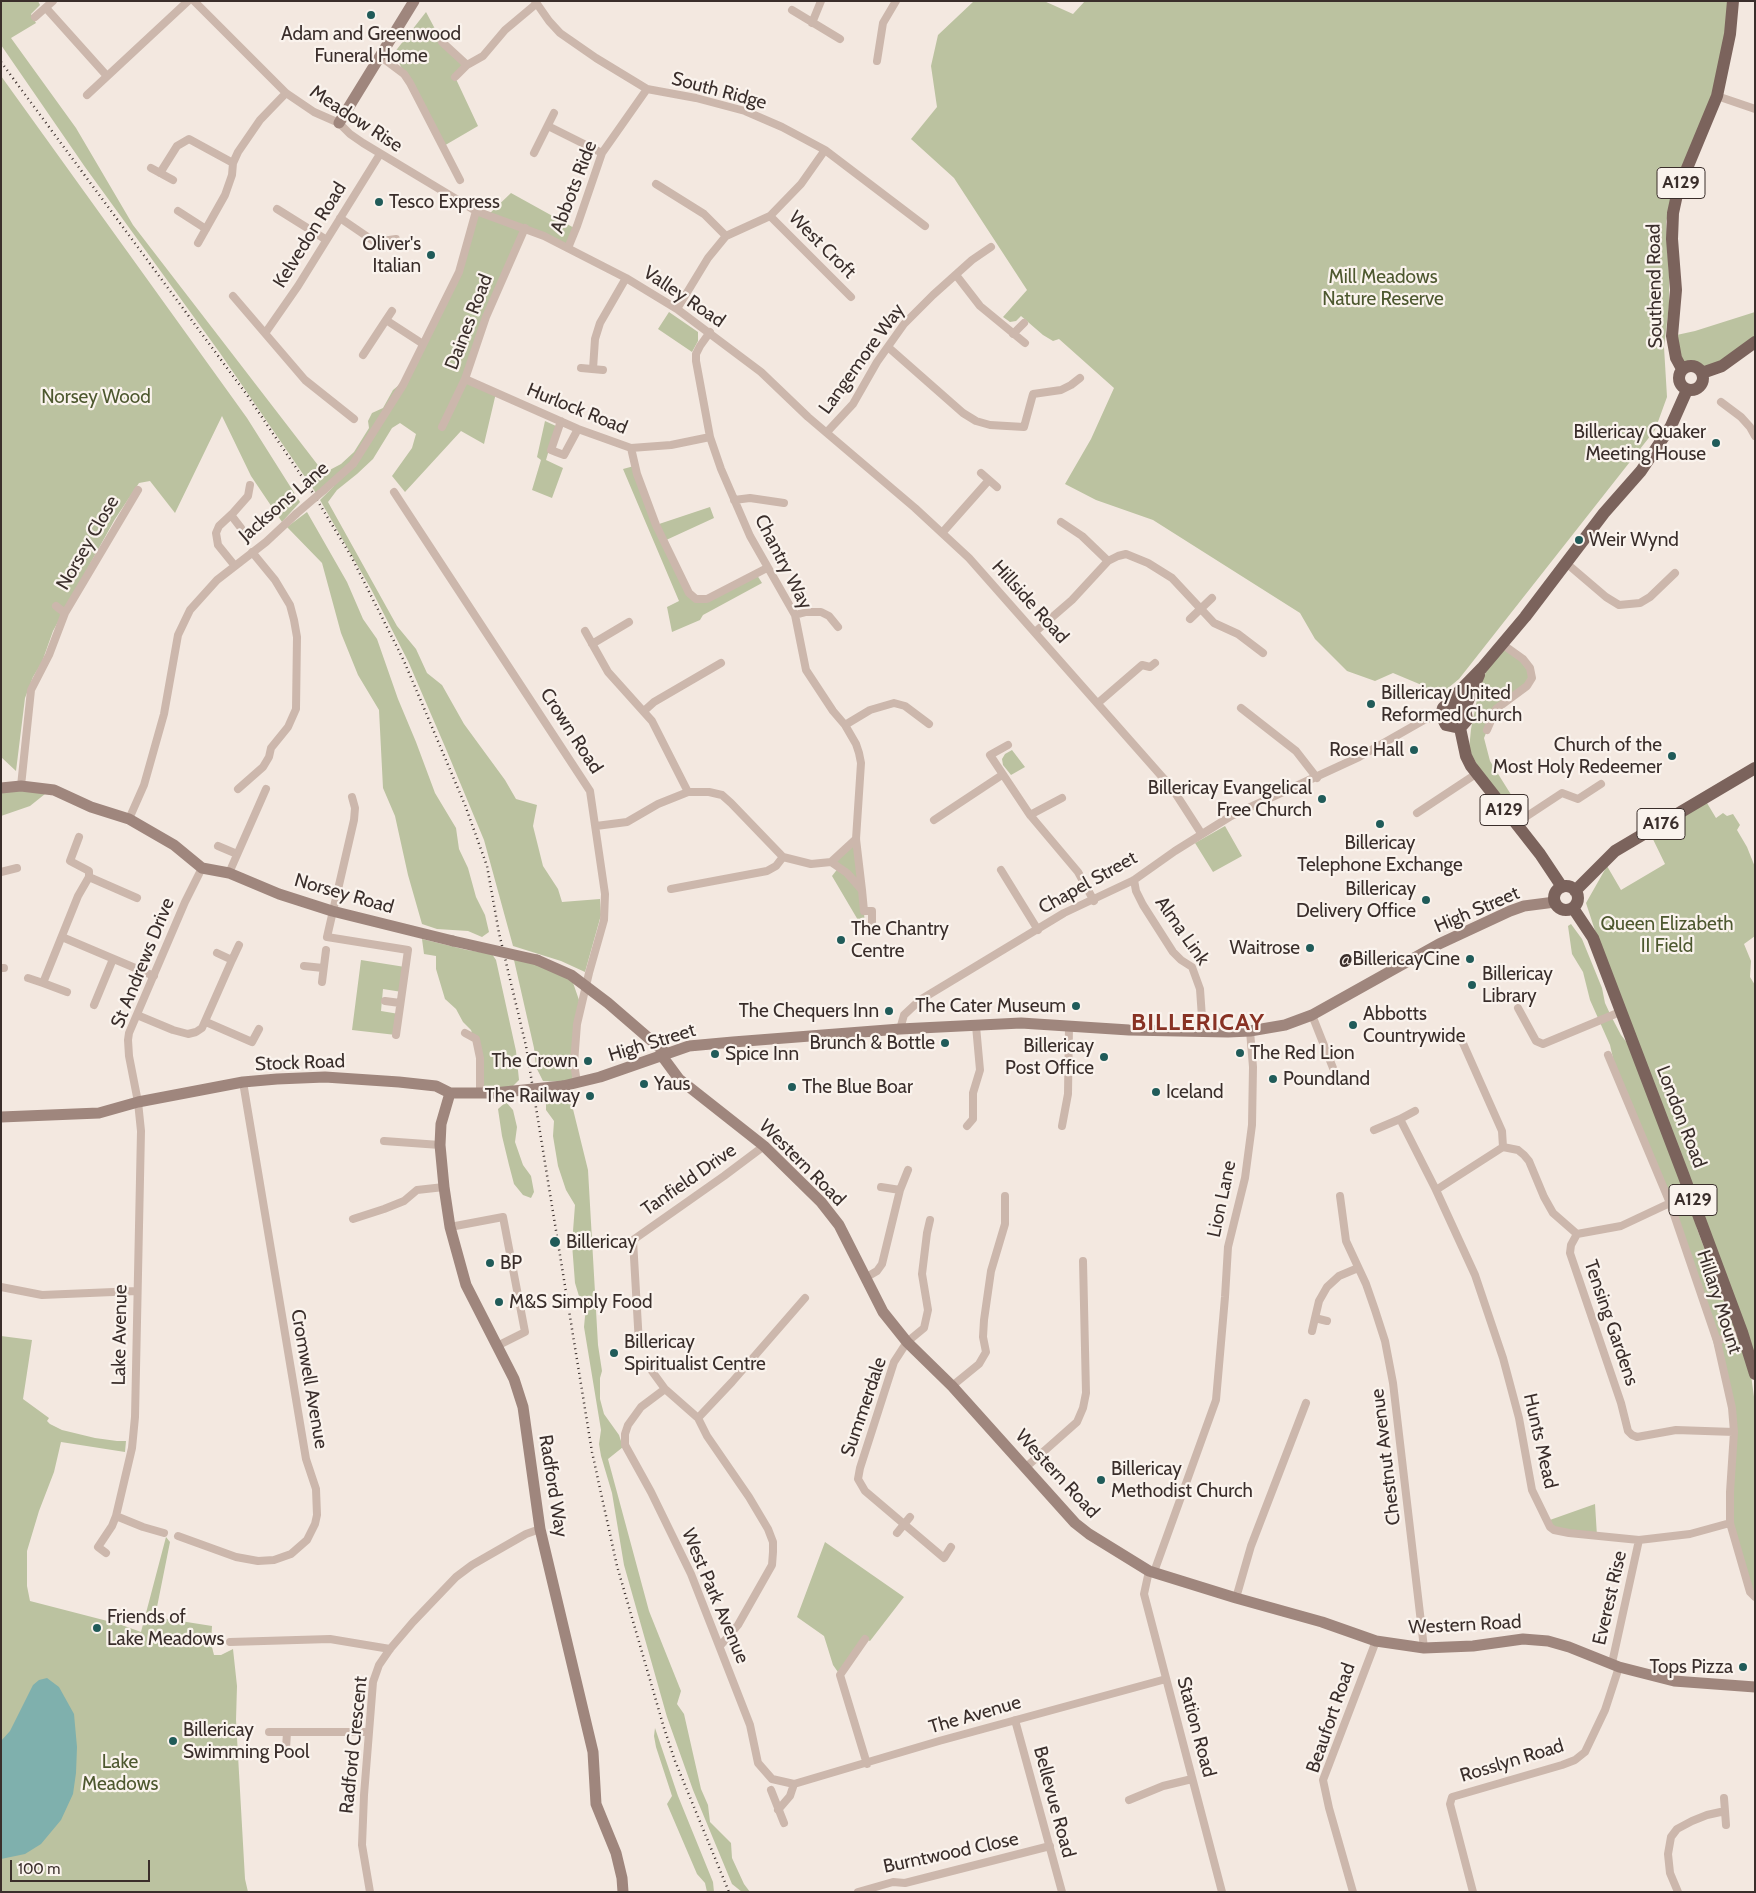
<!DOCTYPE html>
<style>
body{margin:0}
#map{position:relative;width:1756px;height:1893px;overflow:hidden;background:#f3e8e0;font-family:Cabin,sans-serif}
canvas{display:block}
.frame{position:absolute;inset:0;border:2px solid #3a2e2b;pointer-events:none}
.scale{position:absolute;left:10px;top:1860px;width:140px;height:22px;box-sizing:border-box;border:2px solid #3a2e2b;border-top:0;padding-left:6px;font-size:15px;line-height:18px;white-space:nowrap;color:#3a2e2b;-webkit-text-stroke:4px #faf3ed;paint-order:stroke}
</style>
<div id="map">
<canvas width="1756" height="1893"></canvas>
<div class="frame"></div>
<div class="scale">100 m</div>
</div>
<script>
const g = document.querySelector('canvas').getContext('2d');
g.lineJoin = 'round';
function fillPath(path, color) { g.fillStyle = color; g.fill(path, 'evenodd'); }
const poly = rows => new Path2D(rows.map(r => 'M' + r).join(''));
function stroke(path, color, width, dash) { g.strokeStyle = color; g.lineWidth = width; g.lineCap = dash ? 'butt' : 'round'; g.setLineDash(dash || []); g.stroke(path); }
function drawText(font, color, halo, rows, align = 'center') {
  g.font = font + ' Cabin,sans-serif'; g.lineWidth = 4.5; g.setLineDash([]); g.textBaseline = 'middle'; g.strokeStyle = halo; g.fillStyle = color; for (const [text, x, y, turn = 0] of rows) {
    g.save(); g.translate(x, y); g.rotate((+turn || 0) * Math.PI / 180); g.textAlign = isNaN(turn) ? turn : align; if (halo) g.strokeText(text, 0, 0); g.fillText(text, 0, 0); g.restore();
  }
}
const green = poly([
 [1,1,38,1,40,5,31,14,36,23,11,38,76,128,133,225,324,473,341,464,354,452,369,428,368,421,372,413,383,408,393,390,405,380,449,294,476,211,488,215,511,193,576,229,568,248,525,229,465,378,496,393,484,444,461,431,405,492,392,476,412,448,416,434,400,423,392,428,373,459,357,474,337,490,328,502,397,626,416,649,427,673,442,685,464,724,505,780,516,799,537,805,533,826,543,866,558,889,562,902,600,899,601,915,585,972,561,961,513,946,484,840,446,749,408,661,371,589,320,500,334,486,331,481,316,493,220,353,85,167,32,90,1,45],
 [974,1,1044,1,1073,14,1085,1,1728,1,1727,55,1699,129,1681,168,1666,222,1669,275,1669,305,1664,347,1667,397,1655,430,1459,679,1436,698,1424,686,1393,673,1375,681,1347,671,1315,639,1300,613,1153,520,1096,500,1065,484,1091,439,1114,388,1059,339,1053,341,1043,335,1021,316,1016,321,1010,322,1003,317,1027,290,954,178,911,139,937,107,931,66,938,35],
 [426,12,442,42,467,65,455,77,478,126,442,147,394,53],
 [1,76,247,418,300,502,282,522,251,476,222,416,175,513,150,481,139,483,115,519,75,591,53,631,42,662,33,677,25,698,16,771,1,757],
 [669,312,698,332,698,341,692,352,658,329],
 [1755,312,1755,342,1745,350,1700,370,1693,366,1685,367,1672,336,1695,331],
 [545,421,556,426,546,460,563,468,552,498,532,490,541,460,537,457],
 [634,466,656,525,710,507,714,518,664,541,689,593,707,599,757,575,762,583,703,615,700,620,672,632,667,607,679,601,623,469],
 [307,512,347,582,363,619,377,639,398,699,416,742,435,793,456,828,459,849,468,868,476,897,485,915,489,932,482,937,468,931,437,929,422,924,408,875,395,816,383,788,379,710,358,675,341,633,322,563,287,527],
 [1504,645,1523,659,1532,678,1496,709,1484,738,1490,761,1525,817,1522,820,1480,770,1469,750,1471,729,1481,680],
 [1012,750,1025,767,1011,775,1003,765,1002,759,1005,754],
 [1,788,50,790,30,806,1,816],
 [1704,798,1716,818,1723,813,1727,816,1733,814,1740,825,1737,830,1747,847,1755,867,1755,936,1744,944,1751,961,1750,977,1755,985,1755,1374,1691,1197,1697,1229,1737,1334,1751,1375,1755,1404,1755,1597,1730,1523,1732,1408,1699,1291,1615,1067,1610,1045,1590,1000,1583,972,1572,954,1568,926,1571,924,1582,939,1602,988,1605,1003,1611,1016,1621,1035,1635,1053,1586,903,1607,866,1621,890,1665,864,1649,831],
 [1225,826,1242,856,1213,872,1195,843],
 [856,839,864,911,865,932,832,876,839,867,831,862],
 [422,939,467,950,492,954,496,960,516,1051,519,1080,511,1088,503,1091,494,1086,480,1087,480,1058,471,1030,463,1022,456,1009,445,999,436,969,436,956,424,954],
 [361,960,405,967,402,992,383,989,381,1011,399,1014,396,1035,352,1030],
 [514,960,542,962,571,977,579,1000,572,1082,543,1081,536,1067,534,1048],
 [557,1093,566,1093,571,1101,588,1170,598,1345,602,1371,600,1378,600,1399,604,1414,619,1435,623,1447,608,1459,649,1611,681,1691,677,1704,684,1714,701,1789,708,1805,710,1822,731,1843,732,1858,744,1884,750,1892,742,1892,732,1884,693,1790,667,1717,624,1565,612,1493,601,1456,599,1444,601,1430,584,1327,585,1316,575,1283,572,1244,575,1205,566,1190,558,1166,553,1136,554,1121,546,1110,546,1103],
 [506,1102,513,1110,517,1127,515,1142,523,1165,531,1176,534,1192,531,1198,523,1195,514,1184,509,1165,502,1136,498,1109],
 [1,1336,32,1340,23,1399,49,1418,47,1421,50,1424,62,1430,95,1438,117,1441,126,1441,125,1452,61,1442,54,1472,39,1511,27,1551,27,1586,30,1601,119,1624,141,1632,166,1537,170,1542,155,1617,212,1626,211,1643,214,1655,221,1655,233,1649,237,1686,236,1720,245,1879,248,1892,1,1891],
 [1595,1504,1597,1536,1554,1530,1547,1521],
 [825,1542,904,1597,870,1641,865,1639,840,1675,833,1665,824,1636,797,1617],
 [655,1728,678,1796,713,1882,714,1892,707,1892,705,1883,697,1874,667,1804,672,1796,656,1747,654,1736]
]);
const water = poly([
 [47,1678,59,1687,74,1714,77,1747,76,1773,73,1794,61,1820,41,1844,25,1854,1,1859,1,1741,10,1731,33,1685,39,1680]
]);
const street = poly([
 [194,1,286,93,314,112,339,123,350,134,363,143,476,211,544,236,626,278,677,309,761,372,808,417,915,508,969,558,1172,788,1201,833],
 [535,1,549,21,560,33,596,58,647,89,696,98,745,111,782,127,825,150,925,226],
 [46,8,107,76],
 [792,10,840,39],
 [35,17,53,1],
 [812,23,821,1],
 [442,42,467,65,483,56,505,30,536,4],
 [380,56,404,74,410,83,460,180],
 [877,61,883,23,896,1],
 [455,77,467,65],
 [87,95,188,1],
 [1717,96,1755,109],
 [548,126,602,153],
 [534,153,554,113],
 [151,168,173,180],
 [160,173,177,146,189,139,233,163],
 [656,184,704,214,726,236],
 [277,209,325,239],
 [178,211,206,229],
 [770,216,851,297],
 [340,218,375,242,396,239],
 [198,243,225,195,232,175,233,163,238,152,260,120,286,93],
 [568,248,577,226,602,153,647,89],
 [956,275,980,306,1025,343],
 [233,296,305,380,354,419],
 [677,309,708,258,726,236,770,216,801,184,825,150],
 [386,320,392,311],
 [266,332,298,286,380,154],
 [710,332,700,346,696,354,696,361,710,437,721,469,750,536,795,615,806,670,833,711,845,725,856,744,859,753,861,763,856,839,862,890],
 [1013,334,1024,323],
 [888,347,963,413,976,421,990,425,1024,427,1033,394,1061,390,1071,385,1080,378],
 [363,355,386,320,423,344],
 [581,368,603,370],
 [593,369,595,339,600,323,626,278],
 [465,379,578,429,631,448,671,445,710,437],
 [1721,402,1741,417,1750,427,1755,436],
 [561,421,551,450,556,452,564,455,578,429],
 [442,427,465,379,486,317,525,228],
 [827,432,853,404,877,362,904,324,933,295,972,260,991,247],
 [631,448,637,474,656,525,689,593,696,599,707,599,767,568],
 [981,473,997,487],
 [324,490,353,464,403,385,459,272,476,211],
 [394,492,590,791,605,894,604,920,589,973,577,1024,574,1063,577,1083],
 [734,500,750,498,784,503],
 [231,515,241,528],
 [1061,522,1082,536,1108,561],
 [942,533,989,480],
 [1565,562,1606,597,1619,605,1640,603,1650,597,1675,573],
 [235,566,218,545,216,533,219,526,233,513,248,496,250,485],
 [56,606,65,613],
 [795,615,806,612,821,612,829,616,838,627],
 [1190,619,1212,598],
 [585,631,608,672,652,721,688,792],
 [1035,632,1072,600,1108,561,1118,556,1126,554,1148,563,1172,578,1214,623,1238,634,1263,653],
 [592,644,629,622],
 [1098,703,1142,665,1150,667,1155,663],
 [1241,708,1296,751,1317,778],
 [644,711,654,702,721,663],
 [845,725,870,710,894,703,905,706,929,724],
 [1487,730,1496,709,1527,686,1532,678,1530,668,1523,659,1502,644],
 [1008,745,990,755,1030,815,1078,872,1094,901],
 [21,786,31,690,49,655,65,613,138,490],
 [238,789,263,767,269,757,271,748,288,727,296,709,297,637,294,620,290,605,275,580,252,552],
 [352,797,355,808,354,820,327,937,408,950,396,1035],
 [1417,813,1476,774],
 [1030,815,1062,798],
 [129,819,144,785,164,714,178,635,190,610,217,580,266,542,296,514],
 [934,820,1002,775],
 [1515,824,1562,793,1578,799,1601,784],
 [596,826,627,822,658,804,688,792,709,792,722,795,731,803,783,857,811,864,831,862],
 [218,846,237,854],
 [831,862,847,873,862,890,864,911,872,911,872,931],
 [831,862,856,839],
 [1001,870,1038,930],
 [1,872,17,868],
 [229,873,266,789],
 [89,877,137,898],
 [1134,880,1136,891,1143,905,1173,952,1181,960,1192,967,1200,989,1203,1032],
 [671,889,767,871,776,866,783,857],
 [62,937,154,976],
 [232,960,239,945],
 [304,966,323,968],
 [1,968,4,968],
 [28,978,43,983],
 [322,982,326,950],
 [67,992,43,983,78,896,89,877,89,871,70,861,79,837],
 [385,1001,400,1003],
 [94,1005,113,959],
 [1518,1008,1536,1041,1543,1044,1620,1012],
 [137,1015,173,1030,188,1034,196,1032,202,1028,232,960,217,953],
 [1312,1015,1333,1068],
 [206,1022,252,1042,259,1029],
 [900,1029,904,1015,920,1000,1064,913,1134,880,1175,851,1231,816,1359,757,1424,720,1441,715],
 [465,1033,476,1039,480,1058,480,1093],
 [1462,1041,1502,1131,1503,1147,1518,1150,1524,1155,1529,1161,1544,1197,1553,1213,1577,1234,1571,1245,1570,1253,1621,1403,1628,1431,1632,1435,1637,1437,1676,1430,1734,1432],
 [1608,1055,1670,1203,1717,1341,1732,1408,1734,1432,1730,1492,1730,1523,1750,1592,1755,1597],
 [1400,1119,1415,1111],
 [967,1126,973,1119,973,1093,980,1070,976,1026],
 [1062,1126,1068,1094,1069,1026],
 [1374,1130,1400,1119,1436,1190,1475,1275,1503,1358,1519,1418,1532,1490,1550,1527,1554,1530,1569,1533,1639,1540,1690,1534,1730,1523],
 [384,1141,440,1145],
 [881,1187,900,1190],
 [1436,1190,1503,1147],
 [1340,1196,1346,1241,1366,1284,1375,1310,1385,1341,1393,1383,1424,1648],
 [353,1219,384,1209,404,1201,417,1190,444,1187],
 [930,1220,927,1233,922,1274,928,1310,924,1328,907,1342,894,1362,860,1468,858,1479,865,1491,944,1558,951,1547],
 [450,1227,503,1217,525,1332,497,1346],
 [1577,1234,1621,1226,1670,1203],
 [865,1278,877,1271,882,1264,900,1190,908,1170],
 [1,1287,42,1295,137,1291],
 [1327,1321,1315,1318,1319,1301,1327,1287,1339,1276,1358,1268],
 [1312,1331,1315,1318],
 [1717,1341,1742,1332],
 [639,1344,633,1240,724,1176,764,1146],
 [646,1363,665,1389,698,1418,707,1436,749,1497,768,1529,773,1542,773,1552,772,1565,738,1625,720,1646],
 [952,1386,979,1364,986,1352,983,1337,984,1320,991,1271,1005,1224,1005,1196],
 [665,1389,641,1407,628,1425,625,1434,625,1445,651,1492,691,1574,750,1725,758,1763,772,1779,794,1784,790,1796,778,1810],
 [698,1418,732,1382,805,1298],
 [1025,1468,1077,1422,1083,1408,1086,1393,1083,1261],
 [164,1533,143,1527,116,1516,132,1448,135,1417,141,1131,138,1102,129,1056,128,1040,129,1033,185,902,202,868],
 [897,1533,910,1517],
 [178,1536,236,1557,258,1561,274,1560,291,1554,307,1540,315,1524,317,1515,316,1489,306,1459,243,1082],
 [106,1553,98,1547,112,1526,116,1516],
 [1149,1571,1144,1594,1222,1892],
 [1154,1572,1216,1400,1225,1297,1228,1247,1245,1178,1252,1125,1253,1067,1250,1031],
 [1236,1598,1251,1546,1306,1403],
 [865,1639,840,1675,867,1764],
 [230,1642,330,1639,390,1649],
 [1612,1663,1639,1540],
 [1015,1720,1062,1892],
 [269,1732,368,1732],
 [286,1749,287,1732],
 [794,1784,939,1741,1166,1679],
 [771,1790,784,1823],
 [1724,1798,1725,1811],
 [1129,1800,1163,1786,1192,1779],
 [370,1892,362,1845,364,1795,373,1682,379,1665,390,1649,413,1622,456,1577,472,1565,526,1534,540,1529],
 [858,1892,893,1882,905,1883,1050,1846],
 [1353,1892,1329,1808,1323,1780,1376,1641],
 [1473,1892,1450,1804,1452,1797,1562,1765,1575,1760,1585,1752,1605,1710,1619,1667],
 [1678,1892,1670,1873,1668,1854,1671,1837,1677,1829,1692,1821,1707,1815,1725,1811,1726,1825]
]);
const secondary = poly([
 [339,123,414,1],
 [1,788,21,786,54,790,91,807,129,819,174,845,202,868,229,873,279,894,332,911,453,941],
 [537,960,571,975,608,1003,667,1054],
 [662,1056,679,1079,764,1146,821,1202,839,1225,883,1312,907,1342,952,1386,1075,1523,1089,1534,1149,1571,1236,1598,1322,1622,1376,1641,1424,1648,1473,1646,1523,1639,1548,1641,1569,1647,1619,1667,1674,1681,1755,1687],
 [563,1086,600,1077,689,1046,733,1042,900,1029,1021,1023,1129,1030,1228,1032,1250,1031,1285,1025,1312,1015,1439,944,1510,911,1524,906,1555,902],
 [450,1093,441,1124,440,1145,444,1187,450,1227,466,1285,514,1379,523,1407,540,1529,593,1752,596,1804,616,1853,622,1878,623,1892],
 [1,1117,99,1113,138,1102,243,1082,277,1079,325,1077,399,1082,436,1086,450,1093,494,1093]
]);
const primary = poly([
 '1679 378a12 12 0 1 1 24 0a12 12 0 1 1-24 0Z',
 [1682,369,1676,358,1672,336,1676,290,1672,239,1673,213,1678,190,1717,96,1730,34,1733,1],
 [1702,373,1722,366,1755,342],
 [1449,703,1460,703,1465,708,1467,720,1460,728,1446,725,1441,715,1443,708,1482,668,1525,617,1604,513,1641,471,1671,426,1687,390],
 [1465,708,1479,675],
 [1460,728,1466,756,1471,766,1540,854,1562,887],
 '1554 898a12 12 0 1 1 24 0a12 12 0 1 1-24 0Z',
 [1575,891,1615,851,1755,768],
 [1573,908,1593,938,1683,1174,1742,1332,1755,1374]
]);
const rail = poly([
 [1,62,247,395,311,490,351,556,404,661,465,805,487,866,499,933,526,1046,592,1452,617,1566,664,1728,675,1761,729,1892]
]);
const streetBridge = poly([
 [296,514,324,490]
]);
const secondaryBridge = poly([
 [453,941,537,960],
 [494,1093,563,1086]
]);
const markers = [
 [371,15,5,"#205b59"],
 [379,202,5,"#205b59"],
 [431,255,5,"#205b59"],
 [1716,443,5,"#205b59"],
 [1579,540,5,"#205b59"],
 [1371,704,5,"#205b59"],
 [1414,750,5,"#205b59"],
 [1672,756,5,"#205b59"],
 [1322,799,5,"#205b59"],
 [1380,824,5,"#205b59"],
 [1426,900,5,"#205b59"],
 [841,940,5,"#205b59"],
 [1310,948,5,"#205b59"],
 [1470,959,5,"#205b59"],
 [1472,985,5,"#205b59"],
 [1076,1006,5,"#205b59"],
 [889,1011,5,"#205b59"],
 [1353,1025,5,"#205b59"],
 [945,1043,5,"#205b59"],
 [1240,1053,5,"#205b59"],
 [715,1054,5,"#205b59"],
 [1104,1057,5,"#205b59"],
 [588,1061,5,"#205b59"],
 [1273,1079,5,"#205b59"],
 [644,1084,5,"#205b59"],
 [792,1087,5,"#205b59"],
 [1156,1092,5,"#205b59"],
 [590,1096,5,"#205b59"],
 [555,1242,6,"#205b59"],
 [490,1263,5,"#205b59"],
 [499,1302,5,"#205b59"],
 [614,1353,5,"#205b59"],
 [1101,1480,5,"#205b59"],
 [97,1628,5,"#205b59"],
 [1743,1667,5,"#205b59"],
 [173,1741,5,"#205b59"]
];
const shields = [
 [1681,183,48],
 [1504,810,48],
 [1661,824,48],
 [1693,1200,48]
];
const shieldNames = [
 ["A129",1681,183],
 ["A129",1504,810],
 ["A176",1661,824],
 ["A129",1693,1200]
];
const poiNames = [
 ["Adam and Greenwood",371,34,"center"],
 ["Funeral Home",371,56,"center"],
 ["Tesco Express",389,202],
 ["Oliver's",421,244,"right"],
 ["Italian",421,266,"right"],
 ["Billericay Quaker",1706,432,"right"],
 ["Meeting House",1706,454,"right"],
 ["Weir Wynd",1589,540],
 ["Billericay United",1381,693],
 ["Reformed Church",1381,715],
 ["Church of the",1662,745,"right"],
 ["Most Holy Redeemer",1662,767,"right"],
 ["Rose Hall",1404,750,"right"],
 ["Billericay Evangelical",1312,788,"right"],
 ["Free Church",1312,810,"right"],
 ["Billericay",1380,843,"center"],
 ["Telephone Exchange",1380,865,"center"],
 ["Billericay",1416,889,"right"],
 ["Delivery Office",1416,911,"right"],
 ["The Chantry",851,929],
 ["Centre",851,951],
 ["Waitrose",1300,948,"right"],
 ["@BillericayCine",1460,959,"right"],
 ["Billericay",1482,974],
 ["Library",1482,996],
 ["The Cater Museum",1066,1006,"right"],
 ["The Chequers Inn",879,1011,"right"],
 ["Abbotts",1363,1014],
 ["Countrywide",1363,1036],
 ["Brunch & Bottle",935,1043,"right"],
 ["Billericay",1094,1046,"right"],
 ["Post Office",1094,1068,"right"],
 ["The Red Lion",1250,1053],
 ["Spice Inn",725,1054],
 ["The Crown",578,1061,"right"],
 ["Poundland",1283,1079],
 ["Yaus",654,1084],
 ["The Blue Boar",802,1087],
 ["Iceland",1166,1092],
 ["The Railway",580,1096,"right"],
 ["Billericay",566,1242],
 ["BP",500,1263],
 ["M&S Simply Food",509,1302],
 ["Billericay",624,1342],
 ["Spiritualist Centre",624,1364],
 ["Billericay",1111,1469],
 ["Methodist Church",1111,1491],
 ["Friends of",107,1617],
 ["Lake Meadows",107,1639],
 ["Tops Pizza",1733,1667,"right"],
 ["Billericay",183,1730],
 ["Swimming Pool",183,1752]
];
const streetNames = [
 ["South Ridge",719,91,15],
 ["Meadow Rise",356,119,33],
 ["Abbots Ride",574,187,-69],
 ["Kelvedon Road",310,235,-58],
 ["West Croft",822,245,45],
 ["Southend Road",1655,286,-91],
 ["Valley Road",684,297,34],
 ["Daines Road",469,322,-69],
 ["Langemore Way",862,359,-54],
 ["Hurlock Road",577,409,22],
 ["Jacksons Lane",284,502,-41],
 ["Norsey Close",88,543,-60],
 ["Chantry Way",783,562,63],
 ["Hillside Road",1030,602,48],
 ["Crown Road",571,731,57],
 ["Chapel Street",1088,883,-29],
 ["Norsey Road",344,894,16],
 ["High Street",1477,910,-23],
 ["Alma Link",1182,931,55],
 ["St Andrews Drive",143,963,-68],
 ["High Street",652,1043,-17],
 ["Stock Road",300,1063,-2],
 ["London Road",1681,1117,69],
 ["Western Road",802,1163,45],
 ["Tanfield Drive",689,1180,-35],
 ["Lion Lane",1222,1199,-78],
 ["Hillary Mount",1719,1302,72],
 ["Tensing Gardens",1611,1323,71],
 ["Lake Avenue",120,1335,-89],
 ["Cromwell Avenue",309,1379,80],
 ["Summerdale",864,1407,-71],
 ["Hunts Mead",1540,1441,77],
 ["Chestnut Avenue",1386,1457,-97],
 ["Western Road",1057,1474,47],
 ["Radford Way",553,1486,81],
 ["West Park Avenue",715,1596,67],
 ["Everest Rise",1610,1598,-77],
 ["Western Road",1465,1625,-3],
 ["The Avenue",975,1715,-16],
 ["Beaufort Road",1331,1718,-71],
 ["Station Road",1196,1727,75],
 ["Radford Crescent",354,1745,-84],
 ["Rosslyn Road",1512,1761,-17],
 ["Bellevue Road",1054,1802,75],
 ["Burntwood Close",951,1853,-12]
];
const parkNames = [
 ["Mill Meadows",1383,277],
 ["Nature Reserve",1383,299],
 ["Norsey Wood",96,397],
 ["Queen Elizabeth",1667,924],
 ["II Field",1667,946],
 ["Lake",120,1762],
 ["Meadows",120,1784]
];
const districtNames = [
 ["BILLERICAY",1198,1023]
];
fillPath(green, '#bbc2a0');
fillPath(water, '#7fb0ad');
stroke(street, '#ccb7ac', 8);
stroke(secondary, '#9f867d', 11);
stroke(primary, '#7b635c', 12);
stroke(rail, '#3a2e2b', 2.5, [1, 4]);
stroke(streetBridge, '#ccb7ac', 8);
stroke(secondaryBridge, '#9f867d', 11);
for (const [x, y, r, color] of markers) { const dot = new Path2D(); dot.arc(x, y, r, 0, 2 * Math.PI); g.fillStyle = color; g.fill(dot); stroke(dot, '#faf3ed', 2); }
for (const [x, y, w] of shields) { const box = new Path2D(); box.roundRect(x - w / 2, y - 15.5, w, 31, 4); g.fillStyle = '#faf3ed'; g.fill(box); stroke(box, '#3a2e2b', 1); }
drawText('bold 18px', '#3a2e2b', null, shieldNames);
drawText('19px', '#3a2e2b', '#faf3ed', poiNames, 'left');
drawText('19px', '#3a2e2b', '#faf3ed', streetNames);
drawText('19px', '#4d582f', '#faf3ed', parkNames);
g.letterSpacing = '1px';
drawText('bold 24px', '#883224', '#faf3ed', districtNames);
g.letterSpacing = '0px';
</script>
